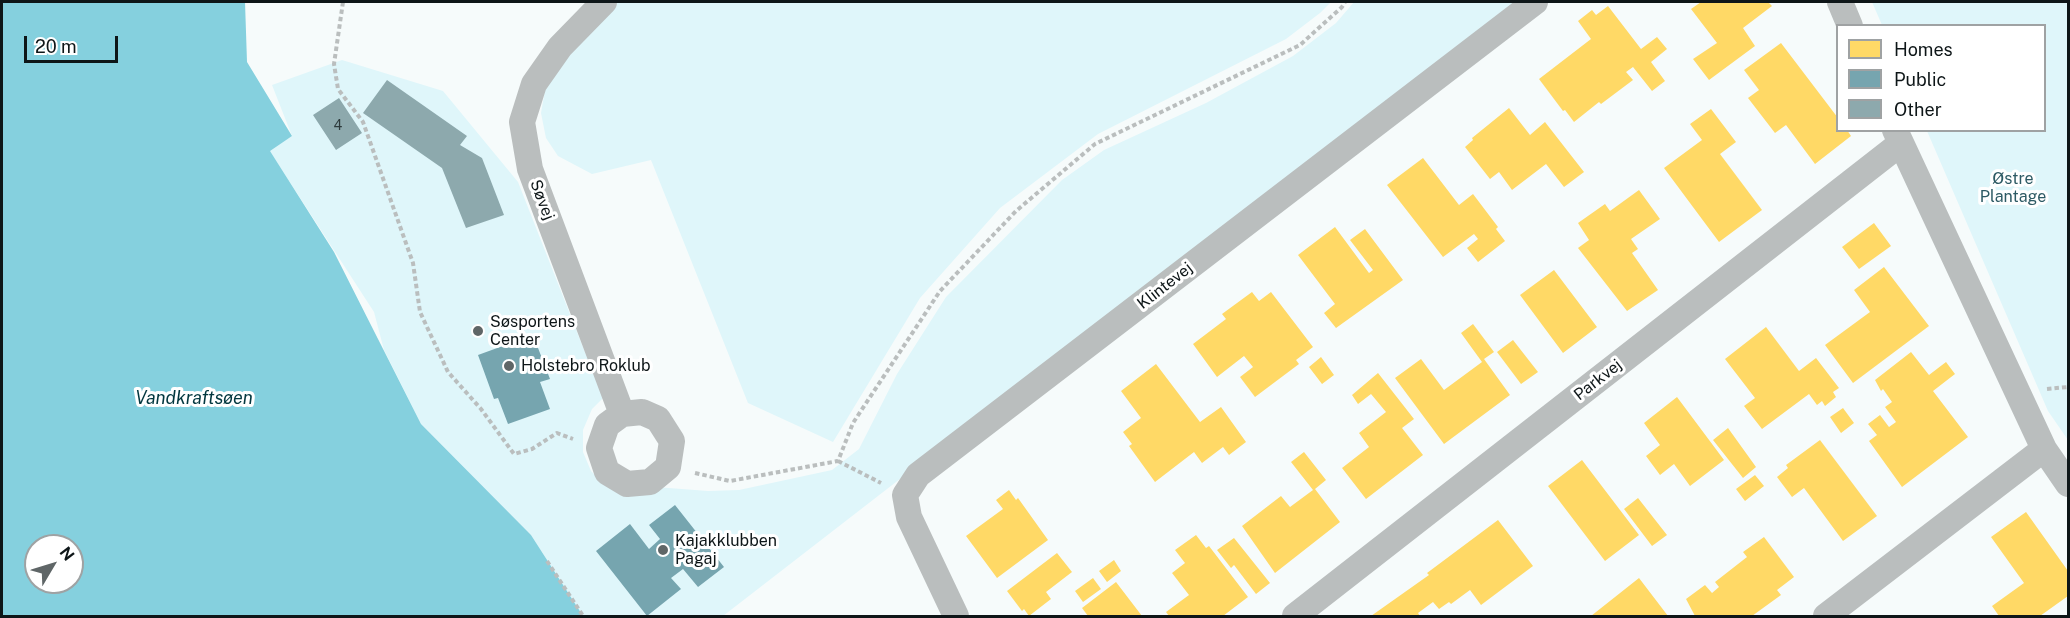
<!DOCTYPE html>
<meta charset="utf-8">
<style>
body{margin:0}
#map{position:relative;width:2070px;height:618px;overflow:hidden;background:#f6fbfb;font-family:"Public Sans",sans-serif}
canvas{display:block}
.frame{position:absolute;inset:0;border:3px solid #0e1618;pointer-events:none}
.legend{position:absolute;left:1836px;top:24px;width:210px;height:108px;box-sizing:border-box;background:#fff;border:2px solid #9fa2a3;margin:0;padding:8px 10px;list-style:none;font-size:18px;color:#0e1618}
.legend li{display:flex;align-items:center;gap:12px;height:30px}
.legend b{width:30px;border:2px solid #9fa2a3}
.north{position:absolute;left:24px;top:534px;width:60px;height:60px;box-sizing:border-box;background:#fff;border:2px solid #9fa2a3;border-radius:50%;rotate:52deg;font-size:16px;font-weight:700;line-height:24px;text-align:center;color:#0e1618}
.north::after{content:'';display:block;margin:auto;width:21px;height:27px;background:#5f6667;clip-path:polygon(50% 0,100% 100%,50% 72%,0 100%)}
.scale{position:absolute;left:24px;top:36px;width:94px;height:27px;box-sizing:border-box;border:3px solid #0e1618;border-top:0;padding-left:8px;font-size:18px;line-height:21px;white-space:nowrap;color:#0e1618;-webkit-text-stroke:4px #fff;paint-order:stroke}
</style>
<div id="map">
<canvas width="2070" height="618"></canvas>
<div class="frame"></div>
<ul class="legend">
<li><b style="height:16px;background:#ffd966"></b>Homes</li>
<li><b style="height:16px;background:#76a5af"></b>Public</li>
<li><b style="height:16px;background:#8da9ad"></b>Other</li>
</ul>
<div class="north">N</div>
<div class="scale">20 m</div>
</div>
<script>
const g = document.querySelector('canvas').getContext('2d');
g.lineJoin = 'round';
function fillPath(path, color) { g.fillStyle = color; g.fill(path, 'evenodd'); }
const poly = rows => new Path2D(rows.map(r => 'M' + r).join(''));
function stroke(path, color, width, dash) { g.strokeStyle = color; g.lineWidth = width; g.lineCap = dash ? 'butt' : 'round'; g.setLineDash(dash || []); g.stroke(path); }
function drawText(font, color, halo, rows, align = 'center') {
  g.font = font + ' "Public Sans",sans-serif'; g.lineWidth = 6; g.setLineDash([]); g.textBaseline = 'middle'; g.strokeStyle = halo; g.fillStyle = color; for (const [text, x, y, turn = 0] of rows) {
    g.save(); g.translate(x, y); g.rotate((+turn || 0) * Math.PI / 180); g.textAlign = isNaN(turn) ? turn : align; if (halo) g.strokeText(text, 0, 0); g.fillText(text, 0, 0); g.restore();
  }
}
const green = poly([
 [617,2,1331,2,1320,13,1286,39,1098,134,1000,208,920,298,833,442,748,403,651,160,592,174,558,156,546,138,541,113,545,90,558,67],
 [1354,2,1516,2,723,616,583,616,531,535,421,424,384,350,374,312,269,150,292,136,272,85,342,60,443,91,518,182,603,398,592,409,583,430,583,452,591,471,603,483,708,491,739,490,832,470,859,449,897,374,946,297,1062,180,1104,150,1206,103,1293,56,1336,23],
 [1872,2,2068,2,2068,440,2048,411,1927,131,2044,130,2044,26,1882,25]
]);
const water = poly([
 [2,2,245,2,247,62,292,136,270,151,334,252,421,424,531,535,583,616,2,616],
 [36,546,72,546,72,582,36,582]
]);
const homes = poly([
 [1701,2,1768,2,1772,6,1743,28,1755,46,1709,80,1693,59,1717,43,1691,9],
 [1608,6,1641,49,1657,37,1667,49,1651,62,1665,81,1652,91,1633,67,1626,72,1633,80,1601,104,1599,102,1574,122,1565,110,1563,111,1539,79,1591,39,1578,21,1592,10,1596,15],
 [1781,43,1838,118,1838,130,1847,130,1851,136,1815,164,1786,125,1775,133,1748,98,1759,90,1744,70],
 [1509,108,1530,135,1545,122,1584,172,1564,187,1546,164,1512,190,1499,172,1490,179,1465,147,1473,140,1472,138],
 [1711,109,1736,142,1720,154,1762,210,1719,242,1664,168,1702,140,1690,124],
 [1423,158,1459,205,1473,194,1498,227,1496,229,1505,241,1478,262,1467,248,1478,239,1474,234,1443,257,1387,185],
 [1639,190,1660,219,1631,239,1638,249,1632,253,1658,290,1627,311,1578,248,1589,240,1578,223,1605,204,1610,211],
 [1874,223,1891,246,1859,269,1842,247],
 [1335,227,1369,273,1373,270,1350,240,1365,229,1403,280,1336,328,1324,313,1335,304,1298,255],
 [1884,267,1929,326,1853,383,1825,345,1870,312,1854,290],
 [1554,270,1597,327,1563,353,1520,295],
 [1252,292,1259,301,1271,292,1313,347,1296,360,1299,364,1255,397,1240,377,1253,367,1244,356,1217,377,1193,344,1226,319,1222,314],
 [1473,324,1494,352,1484,359,1510,395,1444,444,1395,378,1421,359,1444,390,1482,362,1461,333],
 [1766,327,1799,371,1816,358,1839,388,1833,392,1836,397,1825,406,1822,401,1817,405,1809,394,1762,429,1744,406,1755,398,1725,359],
 [1513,340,1538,372,1521,384,1497,352],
 [1911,352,1929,375,1946,362,1955,374,1933,391,1968,437,1902,487,1869,441,1877,435,1868,424,1880,415,1889,427,1896,422,1885,407,1892,402,1883,389,1881,391,1875,380],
 [1321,357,1334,375,1322,384,1309,367],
 [1156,364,1200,422,1221,407,1246,442,1229,455,1223,447,1202,463,1194,452,1155,482,1129,446,1132,444,1123,432,1141,418,1121,391],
 [1378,373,1414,419,1402,428,1423,455,1366,499,1342,468,1369,447,1359,433,1386,412,1371,394,1358,404,1352,395],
 [1677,397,1724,460,1690,486,1674,464,1660,475,1646,456,1660,445,1644,423],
 [1843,408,1854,423,1841,433,1830,417],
 [1728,428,1756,467,1743,478,1713,440],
 [1820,440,1877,516,1843,541,1804,488,1792,497,1777,477,1788,468,1786,465],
 [1304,452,1326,480,1315,489,1340,522,1275,573,1242,526,1281,496,1290,507,1313,490,1291,462],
 [1582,460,1639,535,1605,561,1548,486],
 [1755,475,1764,486,1745,501,1736,489],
 [1009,490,1016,500,1018,498,1048,540,997,578,966,536,1003,509,996,500],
 [1638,498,1667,535,1652,546,1624,509],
 [2026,512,2068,571,2068,596,2040,616,1999,616,1992,606,2024,583,1991,537],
 [1498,520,1533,566,1481,605,1470,590,1451,604,1449,602,1439,609,1433,602,1418,613,1420,616,1371,616,1429,575,1427,573],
 [1196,535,1206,548,1209,546,1248,597,1223,616,1169,616,1166,612,1189,595,1172,573,1185,563,1175,550],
 [1764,537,1794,577,1777,590,1781,595,1752,616,1695,616,1686,599,1705,585,1712,593,1719,587,1715,582,1747,557,1743,552],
 [1234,538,1270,583,1256,594,1234,565,1231,568,1217,550],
 [1057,553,1072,572,1046,592,1051,599,1029,616,1024,609,1022,611,1007,591],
 [1114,560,1121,571,1107,582,1099,571],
 [1093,578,1101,589,1083,602,1075,591],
 [1639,578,1668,616,1591,616],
 [1116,582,1142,616,1088,616,1082,608]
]);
const public = poly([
 [533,335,550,379,540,382,550,409,508,424,498,398,494,399,478,355],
 [675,505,724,567,698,587,683,569,671,578,681,589,647,616,596,551,630,524,649,549,660,539,649,525]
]);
const building = poly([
 [387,80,467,136,460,145,482,158,504,215,466,228,442,168,363,113],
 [339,98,362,133,336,150,313,115]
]);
const path = poly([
 [343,2,334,64,338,89,363,122,413,263,420,312,448,372,481,409,514,454,532,449,557,433,573,439],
 [2047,389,2068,387],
 [838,461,881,483],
 [695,473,730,481,838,461,853,423,940,291,1016,211,1095,144,1300,45,1342,7,1345,2],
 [547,561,583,616]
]);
const street = poly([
 [604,2,560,47,534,84,522,122,530,169,622,414],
 [1840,2,1850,26],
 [1895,130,2044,449,2068,484],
 [642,412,658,419,672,441,668,467,650,482,627,484,607,472,599,448,607,425,622,414,642,412],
 [956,616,909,517,905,495,918,475,1535,2],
 [1295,616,1900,144],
 [1826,616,2044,449]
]);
const markers = [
 [478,331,6,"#5f6667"],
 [509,366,6,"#5f6667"],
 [663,550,6,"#5f6667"]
];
const numberNames = [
 ["4",338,126]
];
const parkNames = [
 ["Østre",2013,179],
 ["Plantage",2013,197]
];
const streetNames = [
 ["Søvej",542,200,69],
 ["Klintevej",1165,286,-38],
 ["Parkvej",1598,380,-38]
];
const poiNames = [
 ["Søsportens",490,322],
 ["Center",490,340],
 ["Holstebro Roklub",521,366],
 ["Kajakklubben",675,541],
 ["Pagaj",675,559]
];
const waterNames = [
 ["Vandkraftsøen",194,398]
];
fillPath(green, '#dff6fa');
fillPath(water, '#85d0de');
fillPath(homes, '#ffd966');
fillPath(public, '#76a5af');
fillPath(building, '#8da9ad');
stroke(path, '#babebe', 4, [4.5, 3]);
stroke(street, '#babebe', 26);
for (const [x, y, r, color] of markers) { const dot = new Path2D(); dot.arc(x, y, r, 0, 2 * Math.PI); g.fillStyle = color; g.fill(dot); stroke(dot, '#fff', 2); }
drawText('14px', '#2e3b3d', null, numberNames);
drawText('16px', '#2d5a64', '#fff', parkNames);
drawText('16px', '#0e1618', '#fff', streetNames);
drawText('16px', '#0e1618', '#fff', poiNames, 'left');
drawText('italic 18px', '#02373f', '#fff', waterNames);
</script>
